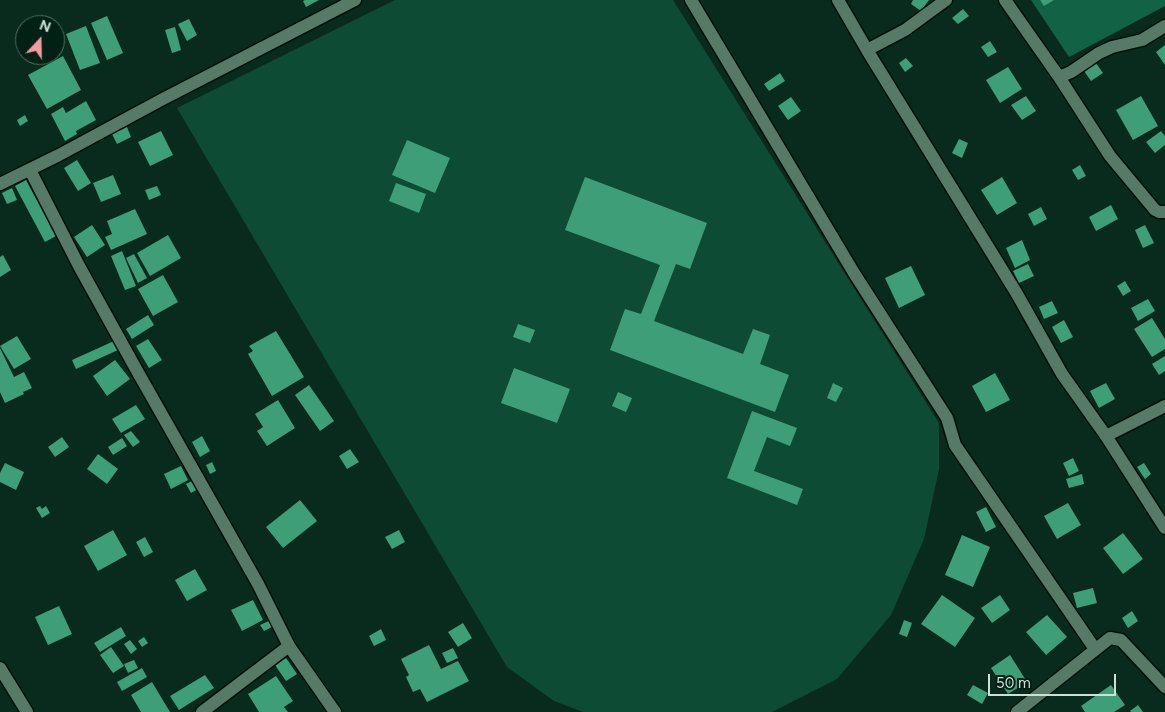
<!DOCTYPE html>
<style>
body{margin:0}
#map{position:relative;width:1165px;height:712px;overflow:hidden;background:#092b1d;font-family:Figtree,sans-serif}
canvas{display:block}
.north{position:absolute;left:15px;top:15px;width:50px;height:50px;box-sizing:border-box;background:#002114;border:1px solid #526d62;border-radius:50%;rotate:21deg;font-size:14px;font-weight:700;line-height:20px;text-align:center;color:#cddfd6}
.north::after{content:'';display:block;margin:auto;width:18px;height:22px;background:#f49aa3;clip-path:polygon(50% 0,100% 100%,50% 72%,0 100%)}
.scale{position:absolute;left:988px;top:674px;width:128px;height:22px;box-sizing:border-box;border:2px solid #cddfd6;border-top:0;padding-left:6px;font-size:15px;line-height:18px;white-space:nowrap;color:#cddfd6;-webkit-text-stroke:4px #002114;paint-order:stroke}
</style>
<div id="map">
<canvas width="1165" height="712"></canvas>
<div class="north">N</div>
<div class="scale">50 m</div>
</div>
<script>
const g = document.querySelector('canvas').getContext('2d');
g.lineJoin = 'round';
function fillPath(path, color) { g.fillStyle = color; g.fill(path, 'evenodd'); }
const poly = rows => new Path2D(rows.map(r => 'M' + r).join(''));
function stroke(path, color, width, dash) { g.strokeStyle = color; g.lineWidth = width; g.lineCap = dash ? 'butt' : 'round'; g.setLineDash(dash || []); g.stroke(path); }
const green = poly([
 [395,0,673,0,939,423,939,469,924,539,891,615,837,679,772,712,583,712,554,701,507,667,177,108]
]);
const forest = poly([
 [1031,0,1165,0,1165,6,1069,57]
]);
const building = poly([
 [305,0,319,0,306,7,303,1],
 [913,0,929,0,921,11,911,4],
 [1040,0,1054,0,1044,6],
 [963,9,969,16,958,24,952,18],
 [107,16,123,53,107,60,91,23],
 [189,19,197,35,187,41,178,24],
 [86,26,100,63,80,70,66,34],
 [175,27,181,50,172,53,165,30],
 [990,41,997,52,988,57,981,47],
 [1165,45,1165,65,1156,52],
 [63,56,81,90,47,109,28,75],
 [906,58,913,66,905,72,899,63],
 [1096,63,1103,73,1091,81,1084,71],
 [1008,67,1022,89,1000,103,986,80],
 [780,73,785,81,769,91,764,84],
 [1026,96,1036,111,1022,120,1011,105],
 [1141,96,1158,126,1133,140,1116,110],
 [791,97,801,111,788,120,778,106],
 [86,101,96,120,76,131,77,134,65,141,51,114,63,107,66,113],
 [25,115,28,121,20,126,17,120],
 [127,127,131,137,117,144,112,134],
 [161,131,173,155,150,166,138,142],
 [1161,131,1165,136,1165,145,1155,153,1146,142],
 [959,139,968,143,962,158,952,153],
 [407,140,450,158,435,193,392,175],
 [77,160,91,183,78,191,64,168],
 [1080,165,1086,176,1078,180,1072,170],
 [113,175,121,194,101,202,93,183],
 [585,177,707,223,690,269,676,264,654,321,743,354,753,329,770,335,760,364,789,375,775,412,610,350,625,309,641,314,660,265,565,230],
 [1002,177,1017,203,997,215,981,190],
 [26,180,56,236,45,242,15,186],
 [396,183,426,194,419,213,389,201],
 [157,186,161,195,149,200,145,190],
 [12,188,17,200,7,204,2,193],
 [1111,205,1118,219,1096,231,1089,217],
 [1041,207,1047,219,1034,226,1028,214],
 [135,209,147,234,111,250,105,237,112,234,107,221],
 [92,225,105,245,87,257,74,237],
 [1145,225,1154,243,1143,248,1135,230],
 [168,235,181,258,150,276,137,253],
 [1022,240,1030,260,1015,268,1006,248],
 [122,251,136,286,125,290,111,256],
 [134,254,147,278,138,283,126,258],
 [3,255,11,270,0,277,0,257],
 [1028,264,1034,276,1019,283,1013,271],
 [911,266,925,295,899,308,885,278],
 [163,275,178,302,153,316,138,289],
 [1125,281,1131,291,1123,296,1117,286],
 [1148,299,1155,311,1138,321,1131,308],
 [1052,301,1058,313,1044,319,1039,307],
 [148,315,154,325,132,339,126,329],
 [1152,318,1165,339,1165,349,1152,357,1134,329],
 [1064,320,1073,337,1061,343,1052,327],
 [518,324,535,330,530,343,513,337],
 [276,331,304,377,272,396,248,354,253,351,249,346],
 [17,336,31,359,14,369,0,346],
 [148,339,162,360,149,368,136,346],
 [114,341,118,350,76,369,72,360],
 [0,348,14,377,24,372,32,388,23,392,24,394,5,403,0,392],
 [1165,356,1165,371,1159,375,1152,364],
 [115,360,130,379,107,396,93,376],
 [514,368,570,389,557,423,501,403],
 [995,373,1010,400,986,412,972,386],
 [833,383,843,388,836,402,827,398],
 [1106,383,1115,399,1099,408,1090,391],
 [309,385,334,421,320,431,295,395],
 [618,392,632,398,626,412,612,406],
 [278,400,295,428,267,446,257,431,263,427,255,414],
 [136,405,145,419,121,433,112,419],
 [752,411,797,428,790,446,767,437,754,471,803,489,797,505,727,478],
 [131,431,140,442,133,447,124,435],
 [202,436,210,451,200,457,192,442],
 [62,437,69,447,55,457,48,447],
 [122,438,127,446,113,455,108,447],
 [350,449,359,462,347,469,339,456],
 [98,454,118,469,107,484,87,469],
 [1073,458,1079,471,1069,476,1063,463],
 [212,462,216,471,210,474,206,465],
 [5,463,24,472,16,490,0,482,0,473],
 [1144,463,1151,474,1145,479,1137,467],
 [181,466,188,480,171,489,164,474],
 [1082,474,1084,484,1069,488,1066,479],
 [194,480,198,489,191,493,186,484],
 [300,500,317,521,283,548,266,527],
 [1068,503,1081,525,1057,539,1044,516],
 [40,506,42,509,46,506,50,513,42,518,36,508],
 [986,507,996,527,986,532,976,512],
 [113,530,127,555,98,571,84,546],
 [399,530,405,542,392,549,385,537],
 [1123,533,1143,559,1123,574,1103,548],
 [962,535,990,547,973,587,945,575],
 [145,537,153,552,144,557,136,542],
 [195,569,207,590,187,601,175,580],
 [1093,588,1097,603,1077,608,1073,593],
 [942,595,975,618,955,647,921,624],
 [1000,595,1010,610,992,623,981,608],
 [253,600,263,620,242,631,231,610],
 [59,606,72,634,48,645,35,617],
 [1132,611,1138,621,1128,628,1122,618],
 [1047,615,1067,637,1046,655,1026,632],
 [271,620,274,626,264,631,260,625],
 [904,620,912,623,907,637,899,634],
 [463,623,472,638,458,647,448,632],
 [121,627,126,636,100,652,94,643],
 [381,629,386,640,374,646,369,636],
 [144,637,148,643,142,647,138,641],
 [130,640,137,649,131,654,124,644],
 [429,645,441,669,458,661,469,681,427,702,420,689,413,692,406,677,409,675,401,659],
 [111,647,124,666,113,673,100,655],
 [453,648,458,658,447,663,442,653],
 [1010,655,1027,682,1008,694,991,668],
 [286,658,297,674,286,681,275,665],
 [134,660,138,668,128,673,124,664],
 [142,668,147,677,122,691,117,682],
 [205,675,214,688,179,710,170,696],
 [276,676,293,701,284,707,288,712,259,712,248,694],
 [152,682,170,712,141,712,131,695],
 [973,685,988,693,982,704,967,695],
 [1111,685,1125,705,1114,712,1085,712,1081,706],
 [1138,705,1143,712,1131,712,1130,711]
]);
const minor = poly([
 [691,0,854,273,947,418,955,445,1095,649],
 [838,0,867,50,1017,294,1062,374,1106,436,1165,528],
 [1005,0,1059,77,1110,156,1155,210,1159,212,1165,212],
 [867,50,905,30,946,0],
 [1059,77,1071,72,1099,53,1112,47,1142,40,1165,26],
 [30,170,79,266,136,369,258,584,289,646,335,712],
 [0,184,59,155,161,100,355,0],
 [1106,436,1165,406],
 [0,668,27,712],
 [202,712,289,646],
 [1017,712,1110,638,1121,640,1165,687]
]);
fillPath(green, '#0e4b35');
fillPath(forest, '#126245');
fillPath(building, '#3d9e77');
stroke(minor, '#001208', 15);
stroke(minor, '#577968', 12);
</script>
